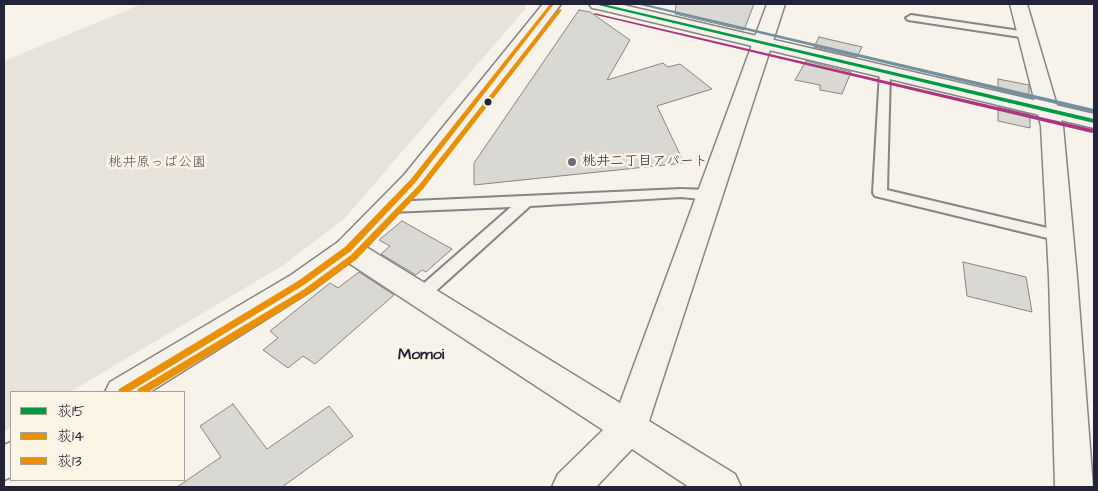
<!DOCTYPE html>
<meta charset="utf-8">
<style>
body{margin:0}
#map{position:relative;width:1098px;height:491px;overflow:hidden;background:#f7f3ea;font-family:"Architects Daughter","Klee One",sans-serif}
canvas{display:block}
.frame{position:absolute;inset:0;border:5px solid #22223b;pointer-events:none}
.legend{position:absolute;left:10px;top:391px;width:175px;height:90px;box-sizing:border-box;background:#fcf5e5;border:1px solid #a5a1a1;margin:0;padding:6px 9px;list-style:none;font-size:15px;color:#22223b}
.legend li{display:flex;align-items:center;gap:10px;height:25px}
.legend b{width:25px;border:1px solid #a5a1a1}
</style>
<div id="map">
<canvas width="1098" height="491"></canvas>
<div class="frame"></div>
<ul class="legend">
<li><b style="height:6px;background:#094"></b>荻15</li>
<li><b style="height:6px;background:#e99103"></b>荻14</li>
<li><b style="height:6px;background:#e99103"></b>荻13</li>
</ul>
</div>
<script>
const g = document.querySelector('canvas').getContext('2d');
g.lineJoin = 'round';
function fillPath(path, color) { g.fillStyle = color; g.fill(path, 'evenodd'); }
const poly = rows => new Path2D(rows.map(r => 'M' + r).join(''));
function stroke(path, color, width, dash) { g.strokeStyle = color; g.lineWidth = width; g.lineCap = dash ? 'butt' : 'round'; g.setLineDash(dash || []); g.stroke(path); }
function drawText(font, color, halo, rows, align = 'center') {
  g.font = font + ' "Architects Daughter","Klee One",sans-serif'; g.lineWidth = 5; g.setLineDash([]); g.textBaseline = 'middle'; g.strokeStyle = halo; g.fillStyle = color; for (const [text, x, y, turn = 0] of rows) {
    g.save(); g.translate(x, y); g.rotate((+turn || 0) * Math.PI / 180); g.textAlign = isNaN(turn) ? turn : align; if (halo) g.strokeText(text, 0, 0); g.fillText(text, 0, 0); g.restore();
  }
}
const green = poly([
 [142,4,524,4,526,8,344,219,282,266,70,392,11,392,11,427,4,432,4,61]
]);
const building = poly([
 [676,4,754,4,744,30,675,14,676,4],
 [579,10,590,12,630,40,607,80,663,63,668,67,680,64,712,89,657,106,684,163,474,185,474,163,579,10],
 [819,37,862,47,857,57,814,47,819,37],
 [806,61,851,72,842,94,820,90,820,85,795,80,806,61],
 [998,79,1029,85,1029,97,998,90,998,79],
 [998,107,1030,114,1030,128,998,121,998,107],
 [402,221,452,249,426,272,422,270,416,275,381,254,390,246,379,240,402,221],
 [963,262,1026,277,1032,312,967,296,963,262],
 [359,272,394,295,315,364,303,356,288,368,263,350,278,338,270,331,330,283,338,288,359,272],
 [233,404,267,449,329,406,353,436,282,487,177,487,221,457,200,426,233,404]
]);
const service = poly([
 [911,15,1027,32,1032,35,1027,38,908,20,906,18,911,15],
 [885,68,890,71,887,190,1060,231,1065,232,1067,236,1065,240,1060,241,875,196,873,193,880,71,885,68],
 [681,189,710,190,717,195,710,200,681,197,530,206,427,299,421,301,415,299,413,295,415,291,511,207,390,212,383,207,390,202,681,189]
]);
const minor = poly([
 [767,4,785,4,649,421,735,474,741,487,689,487,632,449,596,487,552,487,558,474,603,430,338,256,334,249,338,242,348,239,358,242,620,403,767,4],
 [1010,4,1027,4,1063,126,1077,277,1093,487,1055,487,1049,277,1041,126,1010,4]
]);
const tertiary = poly([
 [543,4,561,4,422,187,358,256,311,291,150,392,105,392,110,382,291,275,338,242,404,175,543,4],
 [589,4,619,4,1094,114,1094,128,598,9,592,8,589,4],
 [11,442,11,477,4,480,4,445,11,442]
]);
const bus1 = poly([
 [596,4,603,4,1094,119,1094,123,598,5,596,4]
]);
const bus2 = poly([
 [550,4,554,4,415,183,351,251,304,285,129,392,118,392,119,389,298,281,345,247,411,179,550,4]
]);
const bus3 = poly([
 [558,9,562,10,423,189,357,259,309,294,148,392,137,392,138,389,303,290,351,255,419,185,558,9]
]);
const bus4 = poly([
 [594,13,1092,129,1094,130,1094,132,1092,133,596,15,594,14,594,13]
]);
const bus5 = poly([
 [638,4,645,4,1094,109,1094,113,640,5,638,4]
]);
const markers = [
 [488,102,4.5,"#22223b"],
 [572,162,5,"#6d6b78"]
];
const poiNames = [
 ["桃井二丁目アパート",582,162]
];
const parkNames = [
 ["桃井原っぱ公園",157,163]
];
const quarterNames = [
 ["Momoi",421,356]
];
fillPath(green, '#e8e3da');
fillPath(building, '#dad8d2');
stroke(building, '#868485', 1);
stroke(service, '#868485', 4);
stroke(minor, '#868485', 3);
stroke(tertiary, '#868485', 3);
fillPath(service, '#f5f2ec');
fillPath(minor, '#f5f2ec');
fillPath(tertiary, '#f5f2ec');
fillPath(bus1, '#094');
fillPath(bus2, '#e99103');
fillPath(bus3, '#e99103');
fillPath(bus4, '#af3480');
fillPath(bus5, '#748f9d');
for (const [x, y, r, color] of markers) { const dot = new Path2D(); dot.arc(x, y, r, 0, 2 * Math.PI); g.fillStyle = color; g.fill(dot); stroke(dot, '#fcf5e5', 2); }
drawText('14px', '#22223b', '#fcf5e5', poiNames, 'left');
drawText('14px', '#504f5f', '#fcf5e5', parkNames);
drawText('bold 16px', '#22223b', '#fcf5e5', quarterNames);
</script>
